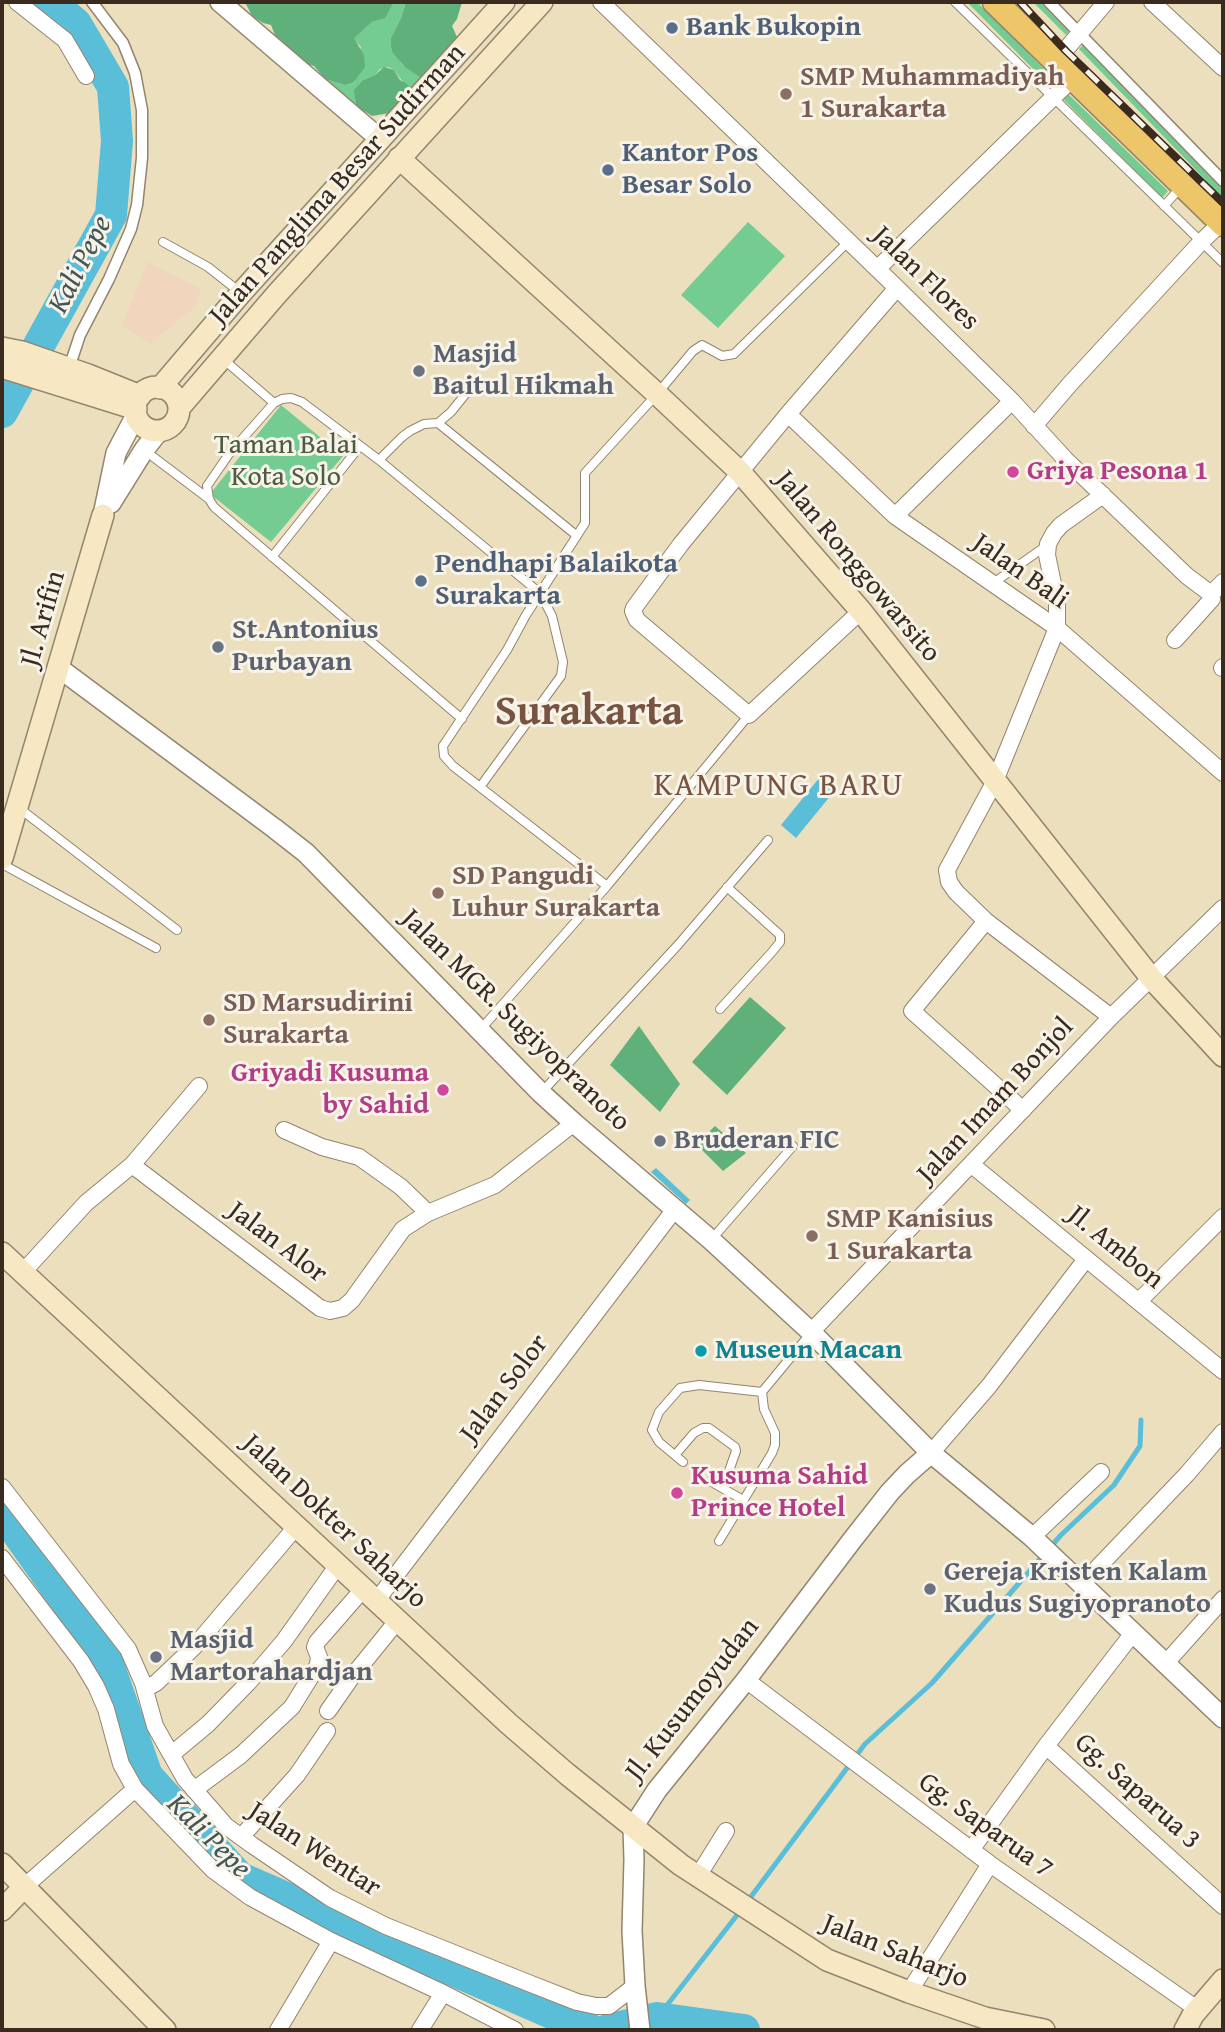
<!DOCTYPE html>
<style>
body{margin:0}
#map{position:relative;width:1225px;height:2032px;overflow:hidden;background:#ebdfbe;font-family:"Gentium Book Plus",serif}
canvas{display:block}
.frame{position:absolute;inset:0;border:4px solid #3b2a1e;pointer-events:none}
</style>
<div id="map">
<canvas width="1225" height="2032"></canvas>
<div class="frame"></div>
</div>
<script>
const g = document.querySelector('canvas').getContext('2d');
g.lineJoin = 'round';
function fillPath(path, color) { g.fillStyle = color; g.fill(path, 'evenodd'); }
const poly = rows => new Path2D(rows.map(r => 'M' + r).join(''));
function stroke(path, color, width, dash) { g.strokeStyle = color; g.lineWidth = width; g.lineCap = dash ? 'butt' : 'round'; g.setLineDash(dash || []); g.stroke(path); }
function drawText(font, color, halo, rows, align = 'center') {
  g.font = font + ' "Gentium Book Plus",serif'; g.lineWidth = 6; g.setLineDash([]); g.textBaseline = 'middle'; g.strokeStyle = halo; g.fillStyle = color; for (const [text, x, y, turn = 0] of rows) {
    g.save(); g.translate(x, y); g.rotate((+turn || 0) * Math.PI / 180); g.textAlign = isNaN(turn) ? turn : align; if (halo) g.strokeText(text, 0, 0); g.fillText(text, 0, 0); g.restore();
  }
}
const built = poly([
 [147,262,201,289,196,306,150,344,122,325]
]);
const green = poly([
 [394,2,406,2,401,18,391,38,400,60,402,64,424,80,414,97,394,70,388,67,380,69,375,75,363,80,355,90,356,107,325,79,345,85,354,83,361,47,353,38,372,22,384,18],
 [967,2,977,2,1054,79,1049,85],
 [1033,2,1042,2,1070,30,1066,35],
 [1084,44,1223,189,1223,198,1079,49],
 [1065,91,1168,191,1162,198,1060,96],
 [748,222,785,256,718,328,681,295],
 [281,405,343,456,271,542,210,494]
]);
const forest = poly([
 [245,2,394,2,385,18,372,22,354,38,364,55,365,67,353,83,345,85,325,79,314,66,307,64,277,40,271,25,263,23,252,16],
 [406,2,462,2,457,19,452,26,457,37,457,41,424,80,405,67,393,53,391,46,391,38,401,18],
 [384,67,394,70,400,80,407,84,414,94,396,112,372,116,356,106,354,90,363,80,375,75],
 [750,997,786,1028,727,1095,692,1062],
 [639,1026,680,1084,660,1112,610,1065],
 [715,1126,746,1153,723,1171,696,1144]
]);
const water = poly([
 [820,777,836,789,796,838,781,825],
 [656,1168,690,1200,686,1204,651,1172]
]);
const stream = poly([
 [747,1902,865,1744,932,1683,1061,1535,1114,1485,1140,1446,1141,1420],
 [657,2018,741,1910]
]);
const river = poly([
 [2,412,111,215,117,141,113,87,76,24,50,2],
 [2,1511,106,1658,147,1776,240,1878,591,2030],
 [608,2030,657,2018,744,2030]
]);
const service = poly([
 [955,2,1223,263],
 [1164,206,1181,187],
 [163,242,208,267,241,293],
 [223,359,274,403],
 [438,423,576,535],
 [144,450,209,499],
 [379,460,540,593,552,616,563,662,561,676,480,787],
 [272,557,360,446],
 [999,579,1046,546],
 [462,719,214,507,209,499,207,486,229,454,274,403,282,399,291,398,302,402,379,460,402,437,410,431,424,424,438,423,451,412,476,381],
 [19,808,177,930],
 [2,864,156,948],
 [607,886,453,766,444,756,443,746,507,650,526,615,585,523,585,473,657,394,693,351,702,345,722,356,734,354,848,242],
 [720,1009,772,952,780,942,780,935,727,887],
 [481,1029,607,886,749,715],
 [541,1093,677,946,768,840],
 [711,1240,793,1146],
 [675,1455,694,1433,703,1428,709,1428,735,1447,736,1451,723,1488],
 [683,1462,659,1442,652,1430,659,1412,680,1388,699,1385,762,1392],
 [710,1481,743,1500],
 [719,1541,772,1453,775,1445,775,1433,764,1409,762,1392,810,1334]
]);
const pedestrian = poly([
 [1049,2,1223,181],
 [72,359,80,335,109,279,131,229,137,205,142,158,142,110,135,73,123,43,92,2]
]);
const minor = poly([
 [17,2,65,40,86,76],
 [601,2,897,288,1012,401,1066,460,1187,576,1211,594],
 [1152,2,1223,68],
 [1056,61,1106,2],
 [877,269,1073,78],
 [788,414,895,516,1057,628,1223,773],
 [1034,426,1070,384,1201,242,1222,222],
 [1103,495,1061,525,1054,533,1048,544,1047,555,1057,603,1057,628,995,781,947,870,949,882,956,892,986,921,1111,1017],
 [895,516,1012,401],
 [861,611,749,715,637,620,633,611,634,608,681,544,788,414,897,288],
 [1175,640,1212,599,1211,594,1223,582],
 [1222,668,1223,667],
 [986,921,912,1011,1023,1110],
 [284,1130,322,1147,359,1157,401,1187,428,1213],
 [132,1165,199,1086],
 [972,1165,1223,1371],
 [23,1272,86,1203,132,1165,320,1308,330,1311,343,1308,352,1300,403,1229,428,1213,495,1185,574,1123],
 [1139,1301,1223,1217],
 [811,1332,1111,1017,1223,908],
 [931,1453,989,1386,1086,1259],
 [2,1487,128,1649,143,1683,155,1726,185,1779,226,1826,252,1845,330,1898,386,1926,526,1982,577,2002,596,2006,609,2006,635,1986],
 [1032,1537,1101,1472],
 [2,1558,81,1661,96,1686,106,1709,121,1764,135,1789,213,1870,250,1897,331,1941,443,1993,515,2030],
 [1082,1584,1187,1474,1223,1432],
 [377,1600,675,1209],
 [1165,1664,1223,1599],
 [746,1680,990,1864,1197,2009],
 [145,1689,156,1683,194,1647,296,1527],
 [328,1711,351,1678,398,1620],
 [1046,1746,1223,1906],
 [172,1754,208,1724,248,1683,284,1641,338,1565],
 [194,1790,241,1755,292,1707,318,1665,319,1657,315,1647,317,1642,364,1588],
 [241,1837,297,1775,327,1731],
 [971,1850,1046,1746,1133,1633],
 [698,1876,726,1831],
 [24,1887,135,1789],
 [909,1992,990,1864],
 [278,2030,331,1941],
 [420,2030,443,1993]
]);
const tertiary = poly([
 [220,2,380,139],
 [111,503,144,450,159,431],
 [103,515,116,453,136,415],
 [59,668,274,828,306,853,541,1093,574,1123,711,1240,811,1332,931,1453,1032,1537,1223,1718],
 [640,2030,635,1986,632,1931,634,1860,633,1827,657,1790,746,1680,853,1539,890,1492,907,1474,931,1453]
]);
const secondary = poly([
 [399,158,657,394,740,472,861,611,1152,979,1223,1056],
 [2,348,22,352,88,375,140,396],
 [2,367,136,409],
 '135 409a22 22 0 1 1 44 0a22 22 0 1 1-44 0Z',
 [160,388,241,293,504,2],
 [179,408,276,295,542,2],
 [2,858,103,515],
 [2,1253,509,1724,567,1774,681,1865,827,1960,909,1992,985,2018,1044,2030],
 [2,1864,165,2030],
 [2,1910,24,1887],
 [1185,2030,1193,2015,1223,1980]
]);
const primary = poly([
 [995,2,1223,224]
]);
const rail = poly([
 [1020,2,1066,51,1223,203]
]);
const markers = [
 [672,28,7,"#5c6f8a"],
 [786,94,7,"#8d6e63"],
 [608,170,7,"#5c6f8a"],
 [419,371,7,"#6b7280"],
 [1013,472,7,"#d1479c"],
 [421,581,7,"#5c6f8a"],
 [218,647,7,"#6b7280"],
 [438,893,7,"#8d6e63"],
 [209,1020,7,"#8d6e63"],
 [443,1090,7,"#d1479c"],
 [660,1141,7,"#6b7280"],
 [812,1236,7,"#8d6e63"],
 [701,1351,7,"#0f9aa8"],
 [677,1493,7,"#d1479c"],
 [930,1589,7,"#6b7280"],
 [156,1657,7,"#6b7280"]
];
const serviceNames = [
 ["Bank Bukopin",686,28],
 ["Kantor Pos",622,154],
 ["Besar Solo",622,186],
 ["Pendhapi Balaikota",435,565],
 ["Surakarta",435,597]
];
const educationNames = [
 ["SMP Muhammadiyah",800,78],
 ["1 Surakarta",800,110],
 ["SD Pangudi",452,877],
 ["Luhur Surakarta",452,909],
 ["SD Marsudirini",223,1004],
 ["Surakarta",223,1036],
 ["SMP Kanisius",826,1220],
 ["1 Surakarta",826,1252]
];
const streetNames = [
 ["Jalan Panglima Besar Sudirman",338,185,-48],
 ["Jalan Flores",925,279,44],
 ["Jalan Ronggowarsito",857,567,50],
 ["Jalan Bali",1020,572,35],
 ["Jl. Arifin",44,619,-74],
 ["Jalan MGR. Sugiyopranoto",515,1021,44],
 ["Jalan Imam Bonjol",996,1101,-47],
 ["Jalan Alor",277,1243,37],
 ["Jl. Ambon",1115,1248,39],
 ["Jalan Solor",505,1389,-53],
 ["Jalan Dokter Saharjo",334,1522,43],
 ["Jl. Kusumoyudan",693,1700,-52],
 ["Gg. Saparua 3",1137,1792,42],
 ["Gg. Saparua 7",985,1826,36],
 ["Jalan Wentar",314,1850,33],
 ["Jalan Saharjo",895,1952,22]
];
const worshipNames = [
 ["Masjid",433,355],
 ["Baitul Hikmah",433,387],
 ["St.Antonius",232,631],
 ["Purbayan",232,663],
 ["Bruderan FIC",674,1141],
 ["Gereja Kristen Kalam",944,1573],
 ["Kudus Sugiyopranoto",944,1605],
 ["Masjid",170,1641],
 ["Martorahardjan",170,1673]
];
const parkNames = [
 ["Taman Balai",286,446],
 ["Kota Solo",286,478]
];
const hotelNames = [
 ["Griya Pesona 1",1027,472],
 ["Griyadi Kusuma",429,1074,"right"],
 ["by Sahid",429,1106,"right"],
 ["Kusuma Sahid",691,1477],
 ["Prince Hotel",691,1509]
];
const cultureNames = [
 ["Museun Macan",715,1351]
];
const waterNames = [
 ["Kali Pepe",81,265,-63],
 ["Kali Pepe",208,1837,45]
];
const quarterNames = [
 ["KAMPUNG BARU",779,787]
];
const townNames = [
 ["Surakarta",589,713]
];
fillPath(built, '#f1d5bd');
fillPath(green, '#75cc92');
fillPath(forest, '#60b07c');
fillPath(water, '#5abed9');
stroke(stream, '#5abed9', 5);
stroke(river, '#5abed9', 32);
stroke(service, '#93846e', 10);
stroke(pedestrian, '#93846e', 13);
stroke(minor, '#93846e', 18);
stroke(tertiary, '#93846e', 22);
stroke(secondary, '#93846e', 24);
stroke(primary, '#93846e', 27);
stroke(service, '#fff', 8);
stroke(pedestrian, '#fff', 10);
stroke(minor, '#fff', 16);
stroke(tertiary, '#fff', 19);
stroke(secondary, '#f7e8c3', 21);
stroke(primary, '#ecc669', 24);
stroke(rail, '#3b2a1e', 8);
stroke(rail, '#f7f3e8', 5, [16]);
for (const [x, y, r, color] of markers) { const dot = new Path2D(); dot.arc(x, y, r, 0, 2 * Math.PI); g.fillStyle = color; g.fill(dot); stroke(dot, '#f7f3e8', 2.5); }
drawText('bold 28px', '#4e5e75', '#f7f3e8', serviceNames, 'left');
drawText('bold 28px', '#785e54', '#f7f3e8', educationNames, 'left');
drawText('28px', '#3b2a1e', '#f7f3e8', streetNames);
drawText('bold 28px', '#5b616d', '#f7f3e8', worshipNames, 'left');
drawText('28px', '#4c5b41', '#f7f3e8', parkNames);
drawText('bold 28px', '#b23c85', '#f7f3e8', hotelNames, 'left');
drawText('bold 28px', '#0d838f', '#f7f3e8', cultureNames, 'left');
drawText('italic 30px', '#445656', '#f7f3e8', waterNames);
g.letterSpacing = '2px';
drawText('32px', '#785341', '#f7f3e8', quarterNames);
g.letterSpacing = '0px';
drawText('bold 42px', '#785341', '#f7f3e8', townNames);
</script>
